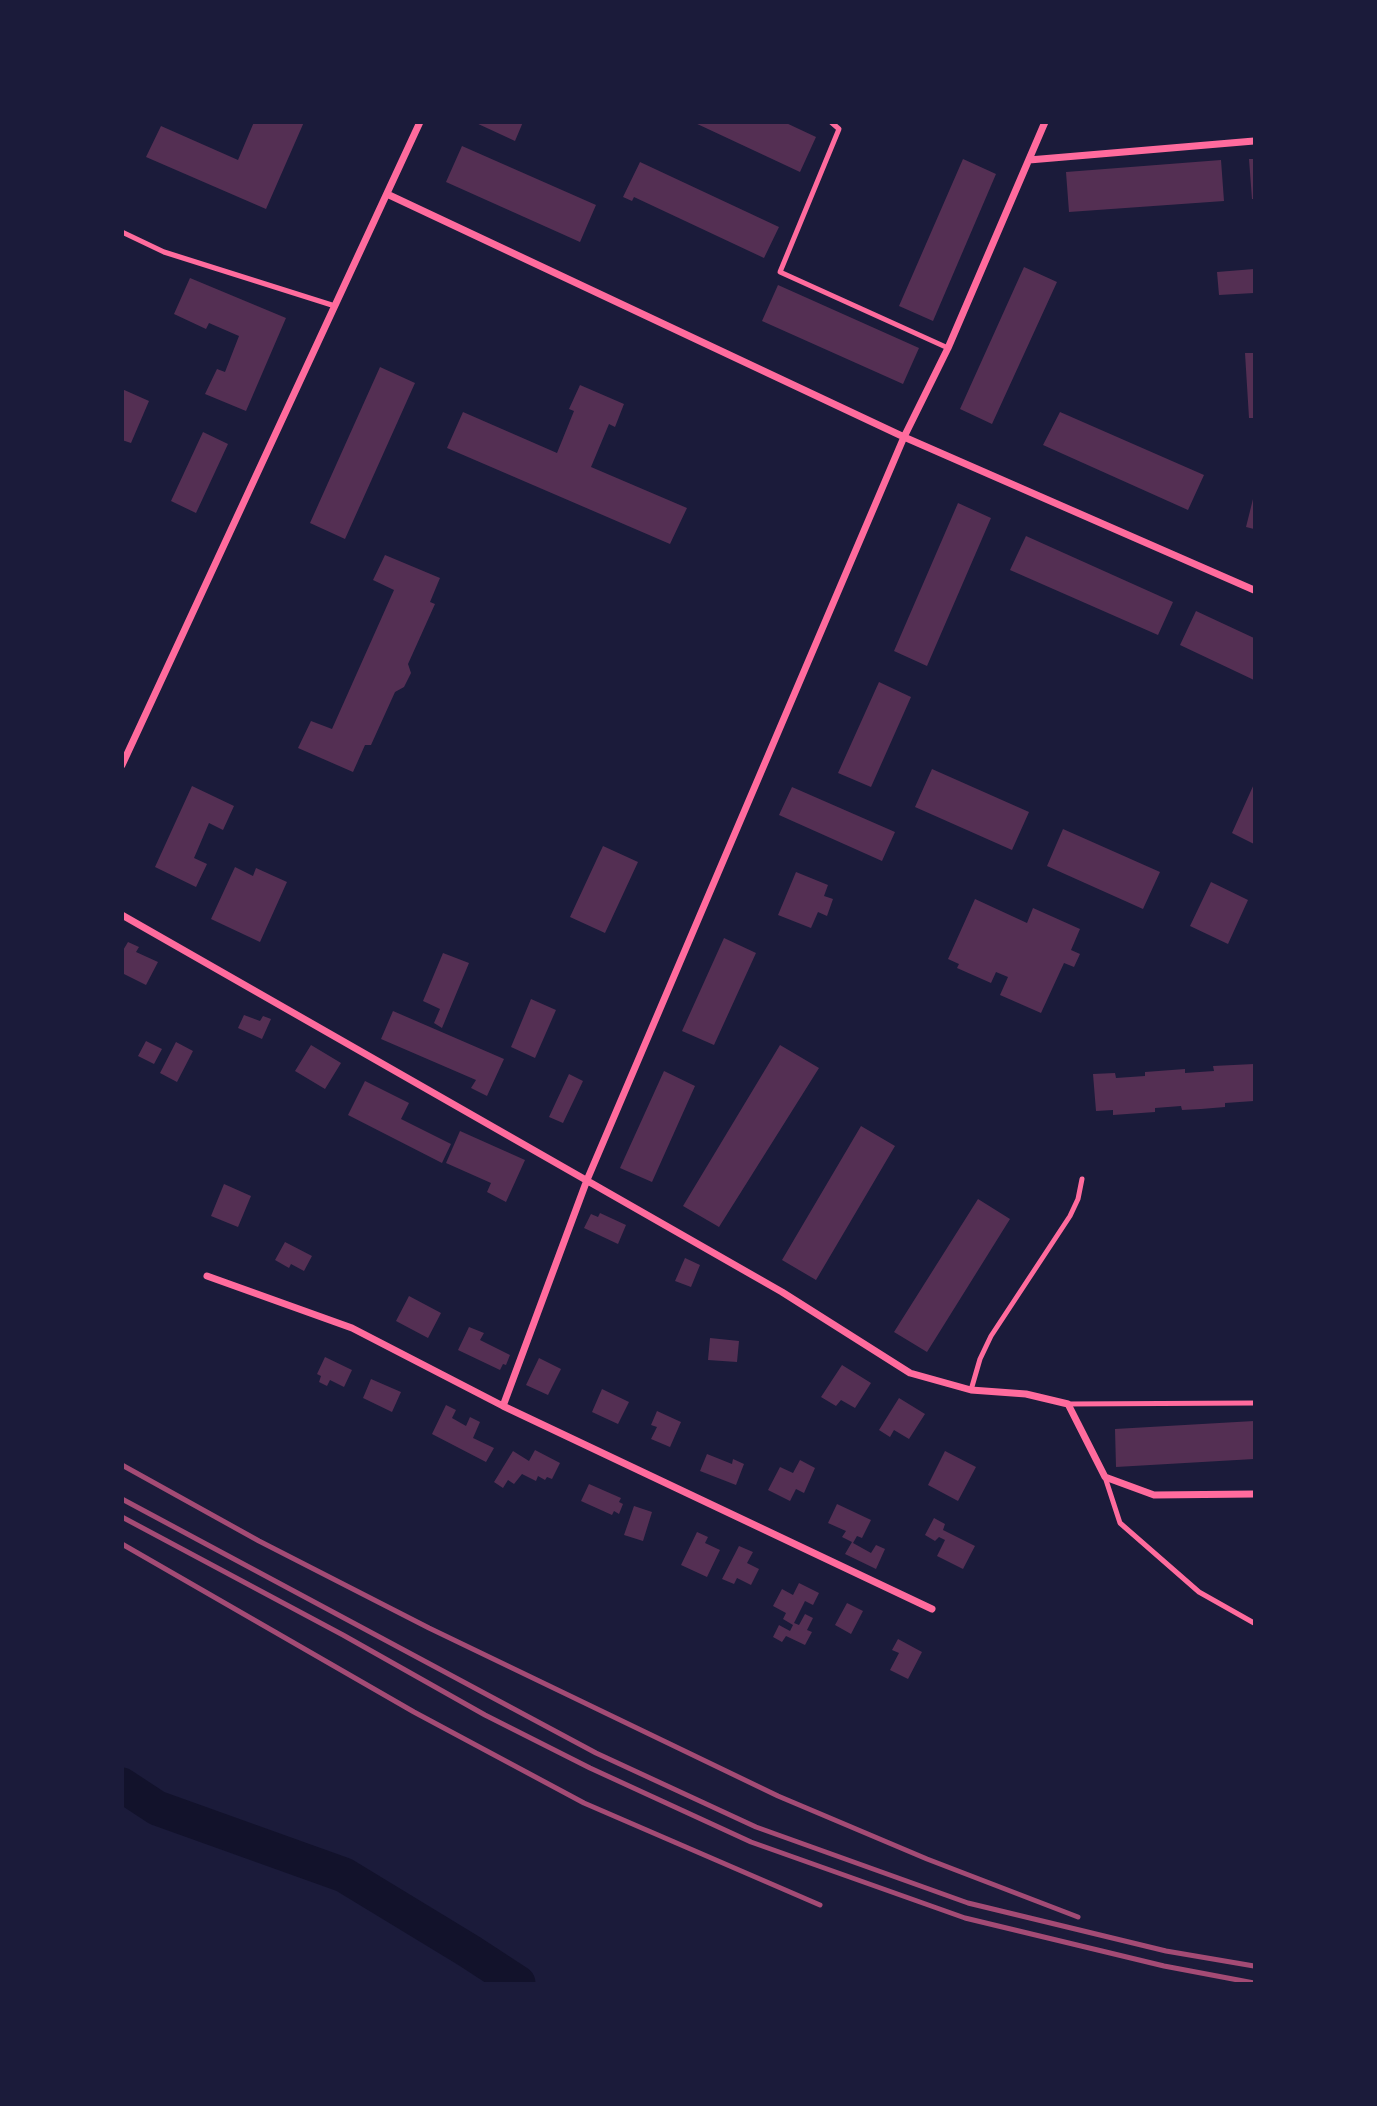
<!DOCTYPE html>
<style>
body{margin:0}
#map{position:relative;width:1377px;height:2106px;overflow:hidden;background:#1b1b3a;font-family:"PT Sans",sans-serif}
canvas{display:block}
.frame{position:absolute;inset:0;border:124px solid #1b1b3a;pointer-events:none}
</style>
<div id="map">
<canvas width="1377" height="2106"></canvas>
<div class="frame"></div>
</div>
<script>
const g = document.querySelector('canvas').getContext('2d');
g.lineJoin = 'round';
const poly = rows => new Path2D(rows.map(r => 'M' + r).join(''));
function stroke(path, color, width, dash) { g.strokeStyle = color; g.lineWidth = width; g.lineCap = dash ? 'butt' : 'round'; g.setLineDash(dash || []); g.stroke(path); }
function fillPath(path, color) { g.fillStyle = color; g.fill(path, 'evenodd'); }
const river = poly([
 [122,1785,157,1808,344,1875,469,1951,518,1983]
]);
const building = poly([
 [254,122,304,122,266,209,146,157,161,126,238,160],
 [474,122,523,122,515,141],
 [693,122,784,122,816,137,800,172],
 [462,146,596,205,580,242,446,182],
 [963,159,996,174,933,321,899,306],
 [1249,159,1254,159,1254,199,1252,199],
 [1221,160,1224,201,1069,212,1066,172],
 [640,162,779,227,764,258,634,197,632,201,623,197],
 [1024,267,1057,282,992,424,960,409],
 [1254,269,1254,293,1219,295,1217,272],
 [190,278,286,318,246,411,205,394,217,369,225,372,239,336,209,323,206,329,174,314],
 [778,285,919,348,903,384,762,321],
 [1245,353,1254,353,1254,418,1249,418],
 [380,367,415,383,345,539,310,523],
 [580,385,624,404,615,427,609,424,591,467,687,508,670,544,447,448,463,412,557,453,574,411,569,409],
 [122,389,149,401,131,443,122,440],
 [1060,412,1204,475,1188,510,1043,445],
 [203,432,228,444,196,513,171,501],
 [1254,495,1254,529,1246,527],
 [958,503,991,518,927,666,894,651],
 [1026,536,1173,602,1158,635,1010,570],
 [385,555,440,578,430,602,435,604,408,664,411,673,404,687,395,692,371,745,365,745,353,772,298,748,311,721,332,729,394,590,373,580],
 [1196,611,1254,638,1254,680,1180,645],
 [879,682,911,697,871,787,838,773],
 [932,769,1029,812,1012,850,915,807],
 [1254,784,1254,844,1232,833],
 [192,786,234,806,223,830,209,823,194,858,207,864,196,887,155,867],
 [792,787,895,832,882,861,779,815],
 [1063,829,1160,872,1143,909,1047,866],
 [603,846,638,862,605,933,570,917],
 [235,867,253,876,256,868,287,882,260,942,211,919],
 [796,872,828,885,824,896,833,899,827,916,818,912,811,928,778,915],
 [1211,882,1248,900,1228,944,1190,926],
 [975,899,1027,923,1033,908,1080,929,1071,950,1080,954,1074,967,1064,963,1041,1013,1000,995,1008,977,996,972,991,983,957,968,959,964,948,959],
 [724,938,756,953,714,1045,682,1031],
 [128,942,139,947,136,952,158,962,146,985,122,973,122,952],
 [443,953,469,963,442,1028,434,1023,440,1009,423,1001],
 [531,999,556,1010,535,1058,511,1047],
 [393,1011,504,1059,487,1096,471,1088,476,1080,381,1039],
 [244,1015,260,1021,263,1016,271,1019,262,1039,238,1028],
 [146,1041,162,1049,154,1064,138,1056],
 [176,1042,193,1051,177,1082,160,1073],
 [311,1045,341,1063,325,1089,295,1071],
 [780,1045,819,1068,719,1227,683,1206],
 [1254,1064,1254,1101,1225,1103,1225,1107,1201,1109,1182,1110,1181,1106,1155,1108,1155,1112,1113,1115,1113,1110,1096,1111,1093,1074,1115,1073,1116,1078,1145,1076,1145,1072,1185,1069,1185,1073,1214,1071,1213,1066],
 [664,1071,695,1086,652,1182,620,1168],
 [569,1074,583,1081,563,1123,549,1117],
 [365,1081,409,1103,401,1119,451,1144,442,1163,348,1115],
 [861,1126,895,1146,816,1280,782,1260],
 [460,1131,525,1160,506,1202,487,1192,491,1183,446,1163],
 [224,1184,251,1196,238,1227,211,1216],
 [978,1199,1010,1219,927,1352,894,1332],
 [600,1213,626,1225,618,1244,584,1228,591,1214,598,1217],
 [285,1242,312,1256,304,1271,291,1264,289,1268,275,1260],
 [685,1258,700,1265,691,1287,675,1281],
 [409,1296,441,1313,428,1338,396,1321],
 [469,1327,484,1333,480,1340,510,1355,506,1365,503,1364,500,1370,458,1350],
 [710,1338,739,1341,737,1362,708,1360],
 [325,1357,352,1370,344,1387,330,1380,327,1386,319,1382,321,1376,317,1374],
 [539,1358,561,1369,548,1395,526,1385],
 [842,1365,871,1383,855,1408,841,1400,836,1406,821,1397],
 [371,1379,401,1392,392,1412,363,1398],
 [602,1389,629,1402,618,1424,592,1412],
 [899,1398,925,1414,909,1439,894,1430,890,1437,879,1430],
 [446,1405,456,1410,452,1418,466,1426,470,1417,480,1422,473,1438,494,1448,486,1462,432,1434],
 [657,1411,681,1422,670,1447,651,1439,657,1427,651,1425],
 [1254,1421,1254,1459,1116,1467,1115,1429],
 [535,1450,560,1463,552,1479,547,1477,545,1480,538,1476,536,1481,522,1474,514,1484,508,1480,503,1488,494,1482,513,1451,529,1461],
 [945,1451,976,1467,958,1501,928,1485],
 [707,1454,732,1464,733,1459,744,1464,736,1485,700,1471],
 [800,1460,815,1468,804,1493,796,1489,790,1501,768,1490,780,1467,793,1473],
 [589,1484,621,1498,619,1502,623,1504,619,1514,614,1511,612,1515,581,1501],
 [837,1504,871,1520,862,1538,857,1536,853,1543,871,1553,876,1545,885,1549,876,1569,845,1554,852,1542,842,1537,846,1531,828,1523],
 [634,1506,652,1512,643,1541,624,1535],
 [934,1518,945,1524,943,1530,975,1546,963,1569,937,1556,945,1540,939,1537,935,1541,925,1535],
 [697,1532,708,1537,705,1543,720,1550,707,1577,681,1565],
 [739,1546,753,1552,747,1563,759,1569,751,1585,737,1578,734,1584,722,1579],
 [799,1583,819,1593,813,1605,805,1601,794,1623,799,1625,805,1614,813,1618,807,1630,812,1632,805,1645,786,1636,782,1642,773,1637,779,1625,790,1631,793,1625,783,1619,786,1613,773,1606,782,1589,793,1595],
 [847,1603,863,1611,851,1634,835,1625],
 [898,1639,922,1652,908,1679,890,1670,899,1653,892,1650]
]);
const service = poly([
 [831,122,839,129,780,272,948,348],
 [122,232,164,252,335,306],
 [971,1390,980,1359,991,1336,1070,1216,1078,1199,1082,1179],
 [1068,1404,1254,1403],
 [1105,1477,1120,1523,1199,1592,1254,1623]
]);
const minor = poly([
 [1029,160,1254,141],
 [387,194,904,437,1254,590],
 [122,765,420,122],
 [122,915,782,1292,910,1373,971,1390,1026,1394,1068,1404,1105,1477,1154,1495,1254,1494],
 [207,1276,352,1328,503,1406,932,1609],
 [503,1406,587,1180,904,437,948,348,1045,122]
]);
const rail = poly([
 [122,1465,259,1541,429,1628,778,1796,927,1859,1078,1917],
 [122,1499,596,1753,756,1827,968,1903,1166,1951,1254,1966],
 [122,1517,343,1635,485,1715,590,1768,751,1842,965,1918,1164,1966,1254,1983],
 [122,1544,414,1712,584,1803,820,1905]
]);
stroke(river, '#12122b', 35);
fillPath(building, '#542f53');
stroke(service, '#ff6b9d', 5);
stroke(minor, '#ff6b9d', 7);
stroke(rail, '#a44b75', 5);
</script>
